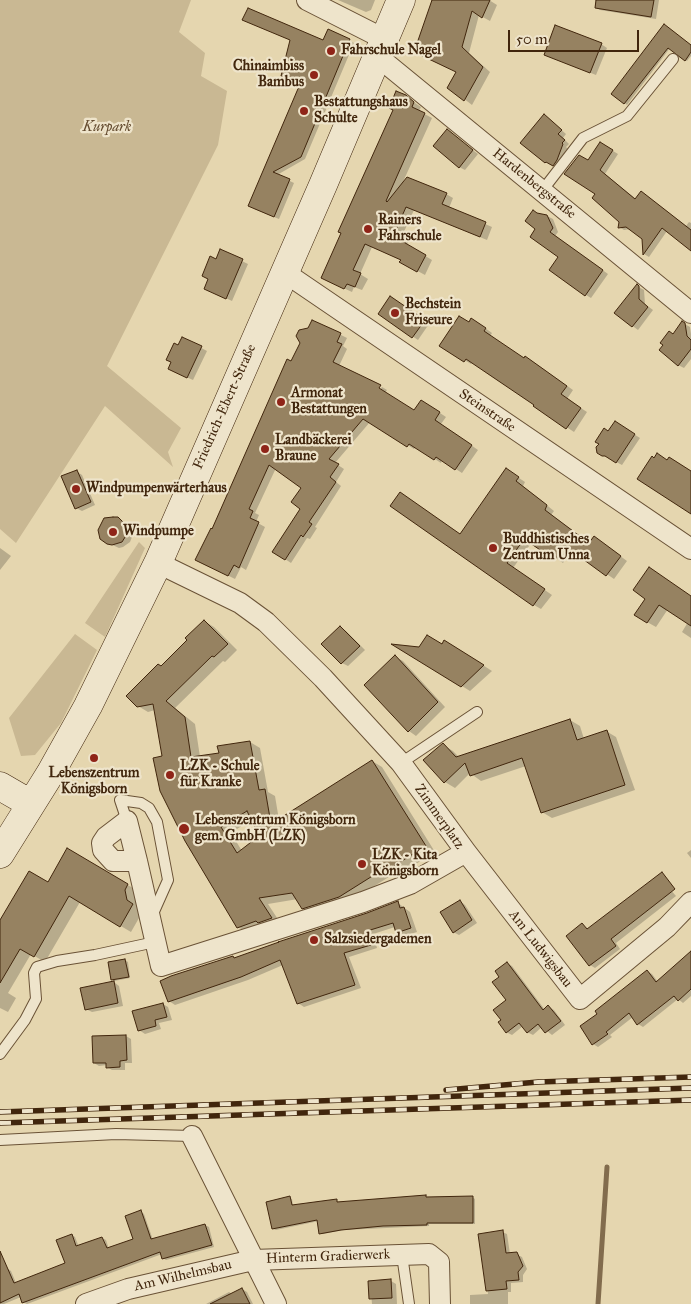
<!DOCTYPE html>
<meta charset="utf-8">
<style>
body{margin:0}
#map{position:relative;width:691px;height:1304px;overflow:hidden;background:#e5d6af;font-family:"IM FELL Great Primer",serif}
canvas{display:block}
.scale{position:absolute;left:508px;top:30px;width:131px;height:22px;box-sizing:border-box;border:2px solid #41260d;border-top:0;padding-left:6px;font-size:15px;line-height:18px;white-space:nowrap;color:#41260d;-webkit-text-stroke:4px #eee4cb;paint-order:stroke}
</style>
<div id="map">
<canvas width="691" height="1304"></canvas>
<div class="scale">50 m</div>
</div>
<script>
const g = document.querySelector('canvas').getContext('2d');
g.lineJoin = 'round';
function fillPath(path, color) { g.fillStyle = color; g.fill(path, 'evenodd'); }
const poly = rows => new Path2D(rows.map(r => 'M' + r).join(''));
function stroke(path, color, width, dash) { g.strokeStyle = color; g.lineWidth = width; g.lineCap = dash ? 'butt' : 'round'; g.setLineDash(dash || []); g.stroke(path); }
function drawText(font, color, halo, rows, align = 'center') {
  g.font = font + ' "IM FELL Great Primer",serif'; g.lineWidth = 4.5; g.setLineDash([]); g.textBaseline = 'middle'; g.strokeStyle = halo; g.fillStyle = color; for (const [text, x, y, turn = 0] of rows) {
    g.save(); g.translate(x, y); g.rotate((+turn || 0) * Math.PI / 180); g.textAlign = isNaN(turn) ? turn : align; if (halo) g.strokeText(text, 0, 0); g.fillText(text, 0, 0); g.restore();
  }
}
const green = poly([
 [0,0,191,0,179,32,205,53,201,76,227,91,218,145,107,366,181,428,168,452,173,467,105,406,16,543,0,529],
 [139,542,145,548,105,637,85,623],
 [75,634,97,650,61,723,35,755,21,756,9,718]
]);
const shadow = poly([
 [338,0,375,0,371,10,366,12],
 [433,0,489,0,497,5,490,21,479,15,469,53,490,72,472,105,449,87,457,72],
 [596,0,659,0,656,19,600,10,595,7],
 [665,26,691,46,691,56,687,61,670,48,627,105,612,94],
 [349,40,354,43,305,159,277,175,294,183,279,219,254,209,324,41],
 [601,44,607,48,596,75,545,55],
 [406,97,421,107,419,111,432,118,402,184,446,194,453,198,449,208,492,227,487,240,414,210,402,236,409,240,407,245,432,260,425,275,401,262,402,260,372,247,360,274,368,279,362,290,354,287,352,292,322,278],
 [549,119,566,134,563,138,569,144,566,147,568,149,562,163,559,168,546,162,522,143],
 [447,131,478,154,465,170,459,167],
 [600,143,618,154,605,174,636,199,642,192,686,226,689,222,691,223,691,250,667,231,649,257,644,254,643,238,631,229,624,230,619,227,621,222,597,194,588,162],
 [539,215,547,216,553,219,558,232,555,236,608,274,591,298,586,295,560,257,537,229],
 [221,251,248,264,232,301,211,291,217,260],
 [637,286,644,290,645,304,653,310,638,330,615,313],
 [396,301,429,324,418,340,379,314],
 [313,321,347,338,343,346,347,349,339,366,377,394,382,387,387,390,385,393,415,412,428,405,446,417,441,424,478,450,462,473,442,460,441,463,416,447,414,449,370,422,335,463,344,469,336,482,341,486,315,527,317,528,310,539,307,538,291,563,285,559,302,508,303,488,276,468,255,513,259,515,256,522,265,527,246,570,241,567,235,579,203,563,212,530,291,362],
 [469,323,478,323,492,333,490,336,525,359,532,361,573,390,567,399,587,412,574,432,535,406,536,404,473,362,471,364,441,346],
 [683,323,690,327,691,334,691,359,684,368,678,365,673,335],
 [182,338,207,351,193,380,175,372,178,346],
 [621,426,640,438,622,465,603,455,601,444,608,432],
 [76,471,82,475,95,505,82,511,76,508],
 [513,474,525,482,523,486,554,511,551,515,590,543,601,542,627,561,614,579,572,550,563,563,532,542,513,568,552,595,541,609,534,605,461,535],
 [118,519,131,528,132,537,130,542,123,547,119,548,104,541],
 [0,548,11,556,0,570],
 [691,597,691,638,682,632,688,622,668,609,656,627,647,622,647,598],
 [204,621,214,627,237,650,225,662,223,661,175,708,195,724,200,757,220,754,250,742,260,748,268,792,275,796,279,820,372,761,382,767,435,852,395,877,392,875,349,902,313,914,303,908,298,899,268,904,281,924,248,933,238,927,164,757,155,710,148,712,138,706,161,667,189,641],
 [252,819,261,836,242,851,231,833],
 [340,627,346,631,365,650,348,666,342,663,323,644],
 [442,646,453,646,492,671,470,691,462,686,420,649],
 [395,657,403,661,445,707,416,736,409,731,366,685],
 [570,720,580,726,584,739,606,731,616,737,635,790,552,818,542,812,526,766,481,781,470,773,455,788,445,782,424,760,443,745,453,751,459,757],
 [68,850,138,891,143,911,131,932,80,902,45,962,31,954,8,993,16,998,8,1012,0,1008,0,922,48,883],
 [691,850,691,858,687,853],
 [662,880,676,896,616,943,620,949,595,968,590,965,582,925,589,929],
 [460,901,465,905,477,923,459,935,453,932],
 [398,903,410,912,417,932,404,936,397,932,395,927,373,934,377,948,349,957,361,988,304,1007,298,1003,283,965,248,980,175,1005,169,1001,233,957,237,959],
 [691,952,691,996,683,1003,678,999,643,1027,638,1024,633,1017,610,1035,612,1037,598,1047,593,1044,582,1026,599,1014,647,971,652,974,658,982],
 [125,960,128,962,130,978,114,981,112,979],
 [507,963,512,966,545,1010,549,1007,554,1010,565,1025,552,1035,542,1027,533,1035,527,1032,523,1026,512,1035,506,1032,503,1020,508,1000,501,977],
 [114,982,119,986,123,1006,92,1012,86,1009],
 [163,1004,168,1007,172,1020,159,1023,161,1029,145,1034,139,1030],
 [126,1036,131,1039,132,1063,125,1063,125,1070,112,1070,107,1067,107,1065,99,1066,94,1063],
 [472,1197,475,1199,475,1224,429,1224,429,1226,344,1230,323,1234,320,1233,319,1221,276,1230,273,1229,289,1198,292,1199,293,1206,336,1201,339,1202],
 [141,1212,144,1214,153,1240,205,1225,209,1227,214,1247,166,1260,163,1258,162,1254,27,1304,23,1302,21,1297,4,1304,0,1304,0,1272,8,1269,11,1271,16,1283,66,1264,72,1235,75,1237,79,1247,102,1238,106,1240,109,1249,135,1240],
 [502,1232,507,1234,510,1254,516,1254,522,1257,527,1269,523,1275,523,1282,511,1283,511,1292,508,1292,508,1304,470,1304,470,1295,488,1294,480,1235],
 [391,1281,396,1284,397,1304,372,1304,370,1282],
 [242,1289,247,1292,253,1304,206,1304,229,1292,232,1294]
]);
const stream = poly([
 [598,1304,607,1167]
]);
const building = poly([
 [432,0,490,0,482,18,472,11,462,47,483,67,464,101,447,88,456,72,414,52,432,0],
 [596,0,654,0,651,17,595,8,596,0],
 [248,8,323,40,328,29,350,39,301,157,273,172,290,179,274,217,248,206,300,84,281,76,290,40,242,20,248,8],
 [664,24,691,45,691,52,685,61,668,48,624,104,611,94,664,24],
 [555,25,602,43,590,73,544,55,555,25],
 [396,91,406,95,414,102,412,107,425,113,386,201,387,202,407,177,447,193,442,204,486,222,480,237,406,207,395,232,402,235,400,240,426,255,417,272,399,262,401,260,365,244,353,270,361,273,355,287,347,284,344,289,321,278,341,233,338,232,393,110,389,108,396,91],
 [544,114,562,130,558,134,565,140,562,143,563,144,557,160,553,166,546,162,545,163,520,143,544,114],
 [447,129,473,150,459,168,433,146,447,129],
 [600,142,613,150,600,170,635,199,641,191,691,230,691,251,662,228,643,255,642,239,626,227,618,228,619,222,592,198,595,194,564,174,579,155,588,160,600,142],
 [533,210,537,213,547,215,553,228,550,232,603,270,585,296,549,270,558,257,530,237,535,229,525,221,533,210],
 [220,249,243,259,226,299,204,289,208,279,202,276,210,256,216,259,220,249],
 [637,284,639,286,639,299,648,307,632,327,614,313,637,284],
 [390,296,425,320,412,338,378,314,390,296],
 [459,316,469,322,471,318,486,328,484,331,524,358,525,356,567,386,561,394,581,408,566,429,533,406,534,405,466,359,464,362,439,346,459,316],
 [312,320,341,333,337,342,342,344,333,362,381,385,379,388,414,410,421,400,440,412,435,420,472,445,455,470,436,457,434,460,409,444,407,447,363,419,329,459,339,464,330,477,336,482,309,522,312,524,303,537,301,535,285,560,272,552,300,509,291,502,301,488,269,465,249,509,253,511,250,518,259,522,239,568,234,565,228,576,195,560,211,528,212,529,287,359,291,361,300,343,296,336,299,330,308,328,312,320],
 [682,321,685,323,687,336,691,340,691,349,678,366,659,350,663,345,660,343,669,331,673,334,682,321],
 [182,337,202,346,187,378,168,369,171,362,166,360,174,343,178,345,182,337],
 [615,421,635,434,616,463,605,456,602,456,597,453,596,447,599,444,595,442,604,428,608,431,615,421],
 [657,453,667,460,669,457,691,471,691,514,637,479,652,456,654,458,657,453],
 [506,468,519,477,516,481,547,505,545,510,589,543,594,536,621,556,606,576,565,546,555,560,524,539,507,563,545,589,533,606,390,506,400,492,460,534,506,468],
 [77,470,91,502,75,509,61,476,77,470],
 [113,517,118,517,125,524,127,534,122,542,112,545,107,544,100,539,98,530,104,518,113,517],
 [649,567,691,596,691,626,659,605,647,623,634,615,645,599,633,590,649,567],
 [204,620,228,644,214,657,212,656,166,701,185,717,191,757,219,753,217,746,250,741,259,790,265,789,271,824,372,760,426,846,384,872,382,870,339,897,302,909,292,893,259,898,272,918,258,923,256,921,237,928,185,841,160,791,153,758,162,756,153,704,137,707,126,696,158,664,161,666,187,640,185,638,204,620],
 [247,811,259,836,237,853,221,827,247,811],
 [340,626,360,646,341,664,321,644,340,626],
 [427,635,442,644,444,640,484,665,461,687,391,644,419,647,427,635],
 [395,655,438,702,408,732,364,685,395,655],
 [570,719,577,740,607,730,625,785,541,813,522,758,470,776,465,763,444,783,423,760,443,743,456,757,570,719],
 [67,848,128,884,125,890,127,900,133,904,120,927,69,896,34,957,20,949,0,983,0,920,29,871,48,882,67,848],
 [662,872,675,889,611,939,616,946,589,966,566,936,582,923,587,929,662,872],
 [460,900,472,920,453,933,440,912,460,900],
 [398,901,400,908,404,907,411,928,396,933,393,923,367,931,371,945,344,953,355,985,297,1004,280,960,241,977,168,1002,160,981,171,976,233,956,234,958,279,942,278,942,367,913,398,901],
 [691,951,691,989,678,1001,674,996,637,1025,629,1013,606,1032,608,1034,592,1045,580,1026,597,1014,595,1011,647,970,656,982,691,951],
 [125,959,129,977,111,980,108,962,125,959],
 [507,962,543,1010,548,1005,561,1021,545,1033,538,1024,527,1033,519,1023,506,1033,498,1022,501,1020,493,1010,506,1000,492,982,499,977,495,971,507,962],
 [114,981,118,1003,85,1010,80,988,114,981],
 [163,1003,167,1017,155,1020,156,1026,138,1031,132,1011,163,1003],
 [126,1035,127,1060,120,1061,120,1067,106,1068,106,1063,93,1063,92,1036,126,1035],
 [426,1195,426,1197,473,1196,473,1223,427,1223,427,1225,383,1226,341,1230,319,1234,317,1220,272,1229,266,1202,290,1196,292,1205,337,1199,337,1202,426,1195],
 [141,1210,151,1239,205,1224,212,1245,162,1259,160,1252,22,1303,19,1294,0,1303,0,1251,14,1283,65,1263,56,1240,72,1234,76,1246,102,1237,107,1248,133,1239,125,1216,141,1210],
 [503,1230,506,1253,517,1252,523,1266,518,1272,519,1280,506,1281,507,1289,486,1291,478,1234,503,1230],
 [391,1279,392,1298,369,1299,368,1281,391,1279],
 [242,1288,250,1304,210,1304,242,1288]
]);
const lane = poly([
 [542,191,583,138,627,116,673,59],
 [401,763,477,712],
 [127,821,120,800,141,803,149,808,157,822,168,880,152,916],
 [0,1054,25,1020,36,999,34,973,37,967,57,961,95,955,155,942],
 [0,1140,116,1134,192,1136],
 [402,1255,409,1304]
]);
const street = poly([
 [307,0,384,39],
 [377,56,691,313],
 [284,272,691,549],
 [466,852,580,999,667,927,691,902],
 [137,861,113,861,103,850,102,843,106,837,127,821,137,861,161,966,363,902,410,884,466,852,401,763,323,678,266,622,240,603,158,563],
 [192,1136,276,1304],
 [86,1304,128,1289,253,1260,429,1254,439,1262,440,1304]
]);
const secondary = poly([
 [0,786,31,804],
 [0,854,50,774,88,706,158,563,323,185,401,0]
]);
const rail = poly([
 [446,1090,538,1082,691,1077],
 [0,1112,691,1088],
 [0,1123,691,1100]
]);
const markers = [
 [331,51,5,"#8f2418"],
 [314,75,5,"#8f2418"],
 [304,111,5,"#8f2418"],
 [368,229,5,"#8f2418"],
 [395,313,5,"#8f2418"],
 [281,402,5,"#8f2418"],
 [265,449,5,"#8f2418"],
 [76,489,5,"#8f2418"],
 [113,532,5,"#8f2418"],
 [493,548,5,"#8f2418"],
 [94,758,5,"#8f2418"],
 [170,775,5,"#8f2418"],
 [184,829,6,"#8f2418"],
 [362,864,5,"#8f2418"],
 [314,940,5,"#8f2418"]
];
const poiNames = [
 ["Fahrschule Nagel",341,51],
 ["Chinaimbiss",304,67,"right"],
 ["Bambus",304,83,"right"],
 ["Bestattungshaus",314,103],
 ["Schulte",314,119],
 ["Rainers",378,221],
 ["Fahrschule",378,237],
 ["Bechstein",405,305],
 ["Friseure",405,321],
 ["Armonat",291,394],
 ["Bestattungen",291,410],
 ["Landbäckerei",275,441],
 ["Braune",275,457],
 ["Windpumpenwärterhaus",86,489],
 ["Windpumpe",123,532],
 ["Buddhistisches",503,540],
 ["Zentrum Unna",503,556],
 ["LZK - Schule",180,767],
 ["für Kranke",180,783],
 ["Lebenszentrum",94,774,"center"],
 ["Königsborn",94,790,"center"],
 ["Lebenszentrum Königsborn",195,821],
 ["gem. GmbH (LZK)",195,837],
 ["LZK - Kita",372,856],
 ["Königsborn",372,872],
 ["Salzsiedergademen",324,940]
];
const parkNames = [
 ["Kurpark",107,128]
];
const streetNames = [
 ["Hardenbergstraße",534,184,39],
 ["Friedrich-Ebert-Straße",225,407,-66],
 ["Steinstraße",487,411,34],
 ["Zimmerplatz",439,817,55],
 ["Am Ludwigsbau",540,949,52],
 ["Hinterm Gradierwerk",328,1257,-2],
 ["Am Wilhelmsbau",183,1276,-13]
];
fillPath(green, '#c9b893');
fillPath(shadow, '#0003');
stroke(stream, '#826c4d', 5);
fillPath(building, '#968261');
stroke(building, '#41260d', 1);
stroke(lane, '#6a5236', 12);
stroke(street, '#6a5236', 22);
stroke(secondary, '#41260d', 29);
stroke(lane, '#eee4cb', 10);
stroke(street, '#eee4cb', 20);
stroke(secondary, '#eee4cb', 28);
stroke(rail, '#41260d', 5.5);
stroke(rail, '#eee4cb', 4, [11]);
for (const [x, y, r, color] of markers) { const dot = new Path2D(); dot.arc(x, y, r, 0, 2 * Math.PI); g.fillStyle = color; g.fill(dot); stroke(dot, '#eee4cb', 2); }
drawText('bold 14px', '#41260d', '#eee4cb', poiNames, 'left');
drawText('italic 14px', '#634a2e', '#eee4cb', parkNames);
drawText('14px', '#41260d', '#eee4cb', streetNames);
</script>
